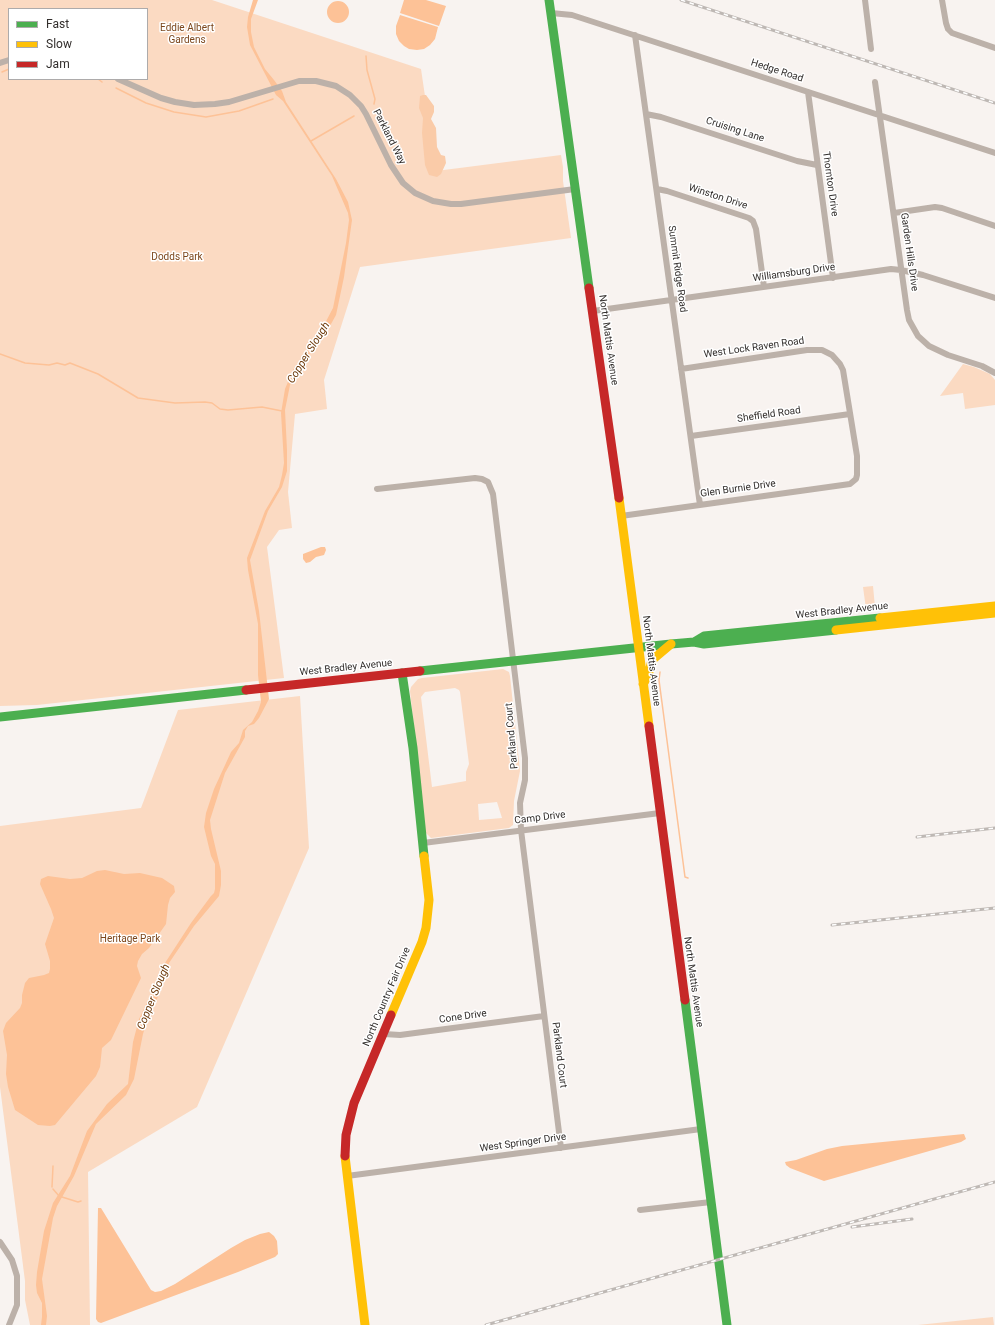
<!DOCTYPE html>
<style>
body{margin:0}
#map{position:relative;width:995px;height:1325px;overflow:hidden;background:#f8f3f0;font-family:Roboto,sans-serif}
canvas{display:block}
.legend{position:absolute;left:8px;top:8px;width:140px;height:72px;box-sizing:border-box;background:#fff;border:1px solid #adabab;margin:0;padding:5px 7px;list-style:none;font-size:12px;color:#322e2c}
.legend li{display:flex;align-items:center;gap:8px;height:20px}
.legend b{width:20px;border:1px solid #adabab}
</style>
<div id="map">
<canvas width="995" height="1325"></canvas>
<ul class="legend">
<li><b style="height:5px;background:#4caf50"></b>Fast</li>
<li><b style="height:5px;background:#ffc107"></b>Slow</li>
<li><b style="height:5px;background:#c62828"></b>Jam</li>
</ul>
</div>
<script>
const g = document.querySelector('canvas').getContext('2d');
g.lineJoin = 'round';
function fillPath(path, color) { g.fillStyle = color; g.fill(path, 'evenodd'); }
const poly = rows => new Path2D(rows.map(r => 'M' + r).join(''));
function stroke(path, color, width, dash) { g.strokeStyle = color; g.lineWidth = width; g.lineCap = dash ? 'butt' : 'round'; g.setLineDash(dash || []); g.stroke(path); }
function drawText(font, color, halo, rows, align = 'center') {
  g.font = font + ' Roboto,sans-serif'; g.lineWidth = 3; g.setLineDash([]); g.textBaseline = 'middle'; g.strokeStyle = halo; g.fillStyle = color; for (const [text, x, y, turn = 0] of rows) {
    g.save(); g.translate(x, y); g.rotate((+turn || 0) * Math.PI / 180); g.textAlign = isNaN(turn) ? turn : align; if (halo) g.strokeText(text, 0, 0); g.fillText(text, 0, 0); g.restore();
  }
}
const green = poly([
 [0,0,212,0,421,69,436,171,561,155,563,167,563,181,571,238,360,267,324,380,327,409,295,414,288,492,292,528,279,530,267,547,284,678,37,705,0,706],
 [9,9,147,9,147,79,9,79],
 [963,364,974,367,990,374,995,380,995,405,965,409,963,393,940,396],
 [873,586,875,607,866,609,863,587],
 [503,669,509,672,510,676,520,771,514,801,513,825,509,828,431,838,425,832,410,691,411,687,418,679,422,678],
 [455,688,459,690,460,692,469,764,466,772,466,781,432,787,421,697,425,692],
 [497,802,502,818,479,820,478,804],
 [300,696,309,848,197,1107,88,1172,90,1325,30,1325,25,1300,25,1281,0,1087,0,826,141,808,178,710],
 [993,1317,994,1325,918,1325]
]);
const forest = poly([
 [423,95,426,95,434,106,434,112,431,119,436,128,437,147,441,155,445,156,446,163,441,174,437,177,429,175,425,165,422,133,423,118,419,108,420,96]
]);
const water = poly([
 [253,0,258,0,251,19,251,32,254,47,265,69,274,80,282,91,286,102,336,179,348,202,352,220,344,277,336,315,331,324,300,367,290,385,285,410,287,450,287,471,282,487,268,511,250,560,259,611,269,699,259,718,254,724,248,726,245,731,245,737,225,773,210,820,211,829,221,871,221,885,219,896,194,926,169,963,157,999,150,1011,143,1034,134,1079,126,1095,96,1124,74,1176,57,1206,53,1218,42,1279,47,1316,46,1325,41,1325,42,1317,42,1303,37,1293,36,1285,37,1272,44,1231,53,1203,70,1176,87,1131,107,1104,128,1084,133,1042,139,1019,155,986,165,963,191,923,211,896,214,893,215,889,215,864,211,856,204,827,206,813,214,789,231,752,239,743,243,730,252,722,258,711,261,702,258,675,258,624,248,570,247,558,265,511,279,487,282,475,284,463,281,413,285,389,293,370,322,329,333,308,346,243,349,220,348,213,332,176,283,101,276,95,250,45,247,27,248,17],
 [404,0,426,0,446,6,439,26,400,13],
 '327 12a11 11 0 1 1 22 0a11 11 0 1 1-22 0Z',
 [400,15,438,27,435,39,430,45,424,49,417,50,409,49,404,46,399,41,396,34,396,26],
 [321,547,325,547,326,550,324,555,316,557,310,562,306,563,303,559,303,554],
 [105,870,124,874,140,873,162,878,174,886,175,892,170,898,168,905,166,924,149,948,142,954,138,961,137,966,141,978,111,1040,102,1048,100,1067,96,1076,55,1125,50,1126,38,1125,15,1110,8,1087,6,1074,7,1055,3,1031,6,1023,20,1008,22,1003,22,995,25,983,29,978,44,975,49,973,50,969,50,961,45,944,54,918,51,909,40,884,41,879,48,876,70,879,82,878,97,871],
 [964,1134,966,1139,961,1142,824,1181,790,1168,786,1165,785,1162,796,1160,827,1149,842,1146],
 [98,1208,101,1208,151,1290,155,1292,161,1291,175,1284,231,1248,245,1240,260,1234,269,1232,274,1236,277,1241,278,1254,275,1257,238,1272,101,1323,98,1322,96,1319]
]);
const stream = poly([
 [366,56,367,70,375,99,374,104],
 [2,72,9,69],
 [98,79,102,82],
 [116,88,146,103,174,112,206,117,239,111,273,99],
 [311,141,354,116],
 [0,354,25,363,49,365,57,363,65,365,70,363,98,374,138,398,175,403,205,402,212,403,220,409,228,410,262,407,282,411],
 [660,672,659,680,685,877,688,878],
 [52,1187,53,1166],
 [53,1189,59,1196],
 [62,1197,78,1202,81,1201]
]);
const street = poly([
 [865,0,871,49],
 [942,0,946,23,948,29,952,33,995,48],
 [551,13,572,15,995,153],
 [635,35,700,505],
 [0,63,9,60],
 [118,79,161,98,175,102,194,105,215,104,229,102,299,81,316,81,336,86,350,95,361,106,366,114,391,165,403,183,415,193,433,201,451,204,461,204,575,189],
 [875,82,907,310,909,320,918,336,929,346,948,355,982,366,995,373],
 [808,92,833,278],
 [646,114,661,117,797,161,817,165],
 [657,189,667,191,749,218,753,221,756,229,764,287],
 [894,213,935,207,942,208,995,226],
 [593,311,891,269,901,270,923,275,995,298],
 [691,436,850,414],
 [377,489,475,478,482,479,488,482,493,494,525,758,525,780,520,803,521,830,561,1148],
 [621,516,850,484,856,479,857,475,857,456,843,370,840,364,832,355,822,350,807,350,681,369],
 [423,843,660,813],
 [384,1034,400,1035,544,1016],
 [347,1176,701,1129],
 [640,1210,711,1202],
 [0,1242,12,1260,17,1276,17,1305,9,1325]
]);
const fast = poly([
 [549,0,589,288],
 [694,642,704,636,880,618],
 [420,671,671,644,694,642,704,644,836,630],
 [402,673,413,748,424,856],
 [0,717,246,690],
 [685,1000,727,1325]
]);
const slow = poly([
 [619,498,649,726],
 [880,618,995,606],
 [836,630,995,613],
 [643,684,648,676,652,660,671,644],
 [391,1015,422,942,426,928,429,900,424,856],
 [345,1156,365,1325]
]);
const jam = poly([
 [589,288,619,498],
 [246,690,420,671],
 [649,726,685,1000],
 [345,1156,346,1135,354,1103,391,1015]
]);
const rail = poly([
 [681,0,995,103],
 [917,837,995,828],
 [832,925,995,908],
 [852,1227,912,1219],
 [486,1325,995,1182]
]);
const parkNames = [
 ["Eddie Albert",187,28],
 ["Gardens",187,40],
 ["Dodds Park",177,257],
 ["Heritage Park",130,939]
];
const streetNames = [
 ["Hedge Road",777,71,18],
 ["Cruising Lane",735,130,18],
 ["Parkland Way",389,137,63],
 ["Thornton Drive",830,184,82],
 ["Winston Drive",718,197,18],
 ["Garden Hills Drive",909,252,82],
 ["Summit Ridge Road",677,269,82],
 ["Williamsburg Drive",794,273,-8],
 ["North Mattis Avenue",608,340,82],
 ["West Lock Raven Road",754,348,-8],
 ["Sheffield Road",769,415,-8],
 ["Glen Burnie Drive",738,489,-8],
 ["West Bradley Avenue",842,611,-6],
 ["North Mattis Avenue",651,661,83],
 ["West Bradley Avenue",346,668,-6],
 ["Parkland Court",512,736,-95],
 ["Camp Drive",540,818,-7],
 ["North Mattis Avenue",693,982,82],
 ["North Country Fair Drive",387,997,-67],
 ["Cone Drive",463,1017,-8],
 ["Parkland Court",559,1055,83],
 ["West Springer Drive",523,1143,-8]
];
const waterNames = [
 ["Copper Slough",309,353,-58],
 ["Copper Slough",154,997,-68]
];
fillPath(green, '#fbdac2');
fillPath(forest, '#facba8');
fillPath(water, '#fdc297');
stroke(stream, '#fdc297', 1.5);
stroke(street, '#bcb1a9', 6);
stroke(fast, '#4caf50', 9);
stroke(slow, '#ffc107', 9);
stroke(jam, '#c62828', 9);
stroke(rail, '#beb8b4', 3);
stroke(rail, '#fff', 1.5, [4.5]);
drawText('10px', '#7c471c', '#fff', parkNames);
drawText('10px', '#322e2c', '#fff', streetNames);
drawText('italic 11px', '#6b3707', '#fff', waterNames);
</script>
